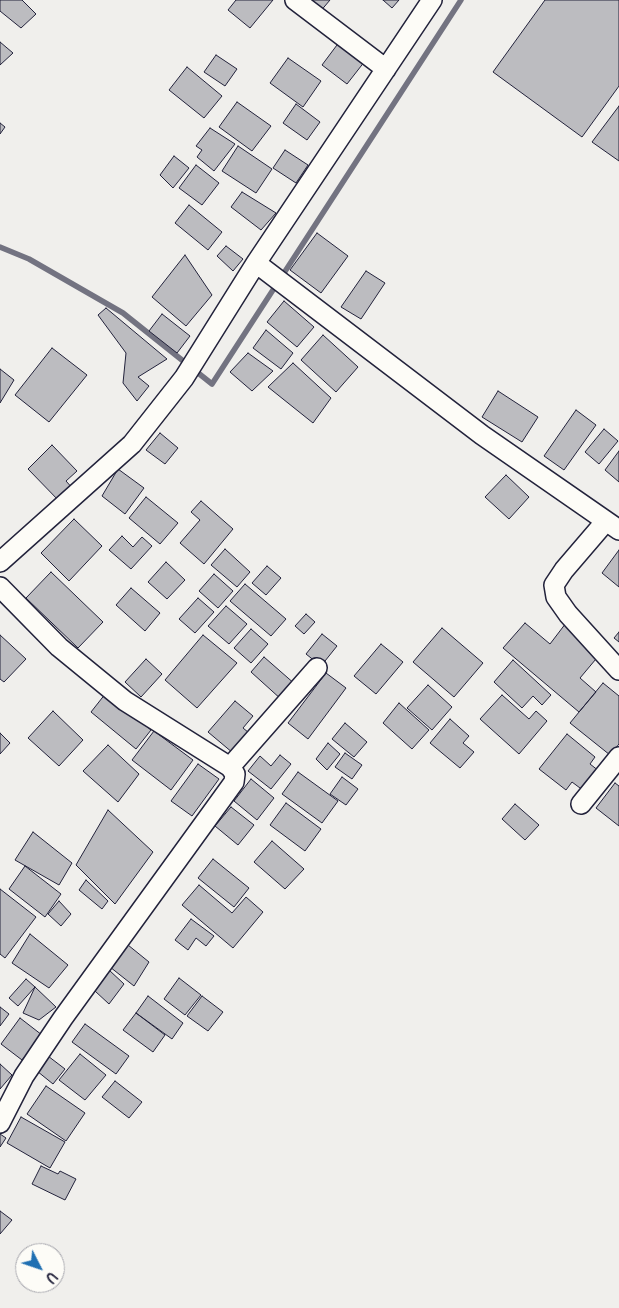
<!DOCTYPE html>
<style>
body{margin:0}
#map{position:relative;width:619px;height:1308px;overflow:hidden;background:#f0efec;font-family:Pangolin,sans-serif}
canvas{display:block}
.north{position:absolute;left:15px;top:1243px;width:50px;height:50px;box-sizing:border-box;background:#fdfcf7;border:1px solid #a5a5ac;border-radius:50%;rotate:131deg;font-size:14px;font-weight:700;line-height:20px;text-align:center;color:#22223b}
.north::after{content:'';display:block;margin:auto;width:18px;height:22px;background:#1f6fb2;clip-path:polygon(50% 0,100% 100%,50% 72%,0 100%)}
</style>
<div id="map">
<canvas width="619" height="1308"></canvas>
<div class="north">U</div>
</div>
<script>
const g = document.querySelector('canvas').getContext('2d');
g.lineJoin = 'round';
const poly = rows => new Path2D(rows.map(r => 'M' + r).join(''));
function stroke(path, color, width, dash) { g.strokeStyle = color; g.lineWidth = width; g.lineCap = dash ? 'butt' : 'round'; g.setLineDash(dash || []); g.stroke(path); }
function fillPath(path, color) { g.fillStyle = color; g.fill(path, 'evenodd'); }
const stream = poly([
 [0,247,29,259,123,313,212,384,461,0]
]);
const building = poly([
 [0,0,22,0,36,14,21,28,0,11,0,0],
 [236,0,273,0,250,28,228,10,236,0],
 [303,0,330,0,319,13,303,0],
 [383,0,399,0,392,8,383,0],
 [545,0,619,0,619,86,582,137,493,72,545,0],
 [340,41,365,61,347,84,322,65,340,41],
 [0,42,13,53,0,65,0,42],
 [216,55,237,69,225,86,204,72,216,55],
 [288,58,321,81,303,107,270,83,288,58],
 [187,67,222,96,204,118,169,90,187,67],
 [237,102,271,126,252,151,219,127,237,102],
 [296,104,320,122,307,140,283,123,296,104],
 [619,106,619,161,592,142,619,106],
 [0,123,5,127,0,134,0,123],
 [210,128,235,144,214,171,197,157,202,150,196,146,210,128],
 [238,146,272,169,256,193,222,171,238,146],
 [285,150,308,165,296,183,273,168,285,150],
 [174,156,189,168,173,188,160,175,174,156],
 [196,165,219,183,202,205,179,188,196,165],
 [242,192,276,213,261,230,231,207,242,192],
 [189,205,222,232,208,250,175,223,189,205],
 [317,233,348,256,321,293,290,270,317,233],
 [226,246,243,259,233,271,217,256,226,246],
 [185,255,212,295,186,326,152,297,185,255],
 [366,271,385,283,361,319,341,307,366,271],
 [284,301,314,327,297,347,267,322,284,301],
 [106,308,167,359,138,377,149,386,137,401,123,383,126,353,98,315,106,308],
 [162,314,190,336,177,353,149,331,162,314],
 [266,330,293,353,281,369,253,348,266,330],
 [323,335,358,367,336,392,301,360,323,335],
 [52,348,87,375,49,422,15,395,52,348],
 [248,353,273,371,252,391,230,372,248,353],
 [293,363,331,398,313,423,268,387,293,363],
 [0,369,14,380,0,403,0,369],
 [498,391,538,417,522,442,482,417,498,391],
 [576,410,596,425,564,470,544,456,576,410],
 [604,429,618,441,599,464,585,452,604,429],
 [160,433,178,448,165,464,146,450,160,433],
 [52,445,77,471,66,481,74,490,61,503,28,469,52,445],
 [619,451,619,482,605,470,619,451],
 [118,469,144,488,125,514,102,496,118,469],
 [506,475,529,497,509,519,485,497,506,475],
 [146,497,178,523,160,544,129,518,146,497],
 [201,501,233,529,204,564,180,543,200,520,191,512,201,501],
 [74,519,102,546,69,581,41,553,74,519],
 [122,536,133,547,142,537,152,546,131,569,109,550,122,536],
 [225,549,250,572,237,587,211,565,225,549],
 [619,550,619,587,602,573,619,550],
 [166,562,185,580,167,599,148,582,166,562],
 [267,566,281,578,266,595,252,583,267,566],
 [51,572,103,622,78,648,26,598,51,572],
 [214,574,233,591,218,608,199,591,214,574],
 [245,584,286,619,271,636,230,601,245,584],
 [131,588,160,613,145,631,116,605,131,588],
 [198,598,214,612,195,633,179,619,198,598],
 [226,606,247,624,229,644,208,626,226,606],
 [306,614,315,622,304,634,295,626,306,614],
 [525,623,550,644,566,623,601,653,580,678,596,692,579,712,503,648,525,623],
 [442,628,483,663,454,697,413,662,442,628],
 [251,629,268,644,251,663,234,648,251,629],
 [619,632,619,642,614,638,619,632],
 [322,634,337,646,321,666,306,654,322,634],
 [0,635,26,659,4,682,0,679,0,635],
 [203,635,237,663,197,708,165,680,203,635],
 [381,644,403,662,376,694,354,676,381,644],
 [264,657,296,685,282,700,251,672,264,657],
 [146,659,162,674,141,697,125,682,146,659],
 [513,660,551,695,542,705,533,696,522,708,494,682,513,660],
 [326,673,346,688,308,739,288,723,326,673],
 [603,683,619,696,619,744,610,755,570,723,603,683],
 [428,685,452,707,432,730,407,708,428,685],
 [106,693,151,730,136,749,91,712,106,693],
 [502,695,529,719,536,711,547,721,519,754,480,719,502,695],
 [235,701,253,716,243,728,254,737,233,753,208,732,235,701],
 [399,703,429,730,412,749,383,723,399,703],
 [53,711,83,740,59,766,28,738,53,711],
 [450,719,469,736,463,743,474,752,460,768,430,743,450,719],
 [345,723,367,742,354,757,332,739,345,723],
 [154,731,193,760,171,790,132,760,154,731],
 [0,733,10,743,0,754,0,733],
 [567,734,595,757,590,764,599,771,584,791,572,782,566,790,539,769,567,734],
 [328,743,340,754,327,770,316,759,328,743],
 [108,745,139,774,118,802,83,771,108,745],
 [345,753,362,765,352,779,335,767,345,753],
 [280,755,291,764,271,789,248,771,260,756,271,766,280,755],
 [198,764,219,779,192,816,171,801,198,764],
 [298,772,338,801,322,823,282,794,298,772],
 [342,777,358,789,346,805,330,794,342,777],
 [251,779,274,798,257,820,234,801,251,779],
 [615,783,619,786,619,826,596,808,615,783],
 [286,803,321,829,305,851,270,825,286,803],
 [515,804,539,825,525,840,502,819,515,804],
 [231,807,254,825,238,845,215,826,231,807],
 [108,810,153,852,115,904,76,865,108,810],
 [33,832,72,863,59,885,15,860,33,832],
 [272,841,304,869,285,889,254,862,272,841],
 [213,859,249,888,234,907,198,878,213,859],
 [25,866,61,894,45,917,9,889,25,866],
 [86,880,108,901,102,909,79,890,86,880],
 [199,885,232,913,246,897,263,912,233,948,182,905,199,885],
 [0,889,36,917,5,958,0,954,0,889],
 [59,901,71,914,61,926,48,914,59,901],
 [191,919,214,936,206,946,196,938,188,950,175,940,191,919],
 [30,934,68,965,49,988,12,963,30,934],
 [128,945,149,962,134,986,110,967,128,945],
 [109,970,124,984,109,1004,95,991,109,970],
 [179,978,201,995,185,1015,164,999,179,978],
 [26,979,35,987,18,1006,9,998,26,979],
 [35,987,56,1007,39,1020,23,1013,35,987],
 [148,996,183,1023,172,1039,136,1013,148,996],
 [202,996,223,1012,208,1031,187,1016,202,996],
 [0,1007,9,1014,0,1026,0,1007],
 [136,1013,165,1035,153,1052,123,1030,136,1013],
 [20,1018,42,1035,22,1060,1,1044,20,1018],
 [85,1024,129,1056,116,1074,72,1042,85,1024],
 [44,1053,65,1069,53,1084,32,1067,44,1053],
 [80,1054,106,1075,85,1100,59,1080,80,1054],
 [0,1064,12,1075,0,1089,0,1064],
 [115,1081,142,1102,129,1118,102,1097,115,1081],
 [46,1086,85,1113,66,1141,27,1114,46,1086],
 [21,1117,65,1142,50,1168,7,1143,21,1117],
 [0,1134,6,1138,0,1147,0,1134],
 [41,1166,58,1174,60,1171,76,1179,65,1200,32,1184,41,1166],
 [0,1211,12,1220,0,1234,0,1211]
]);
const minor = poly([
 [295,0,386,69],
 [256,263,482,435,619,530],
 [606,521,564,570,554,585,556,597,568,614,619,670],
 [0,562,132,444,184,378,256,263,432,0],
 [0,587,59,647,125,701,230,767,235,774,234,782,63,1018,24,1076,0,1123],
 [230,767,317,668],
 [581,804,619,757]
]);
stroke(stream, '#737381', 5.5);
fillPath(building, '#bcbcc0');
stroke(building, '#22223b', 1);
stroke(minor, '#22223b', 22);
stroke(minor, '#fdfcf7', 19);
</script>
